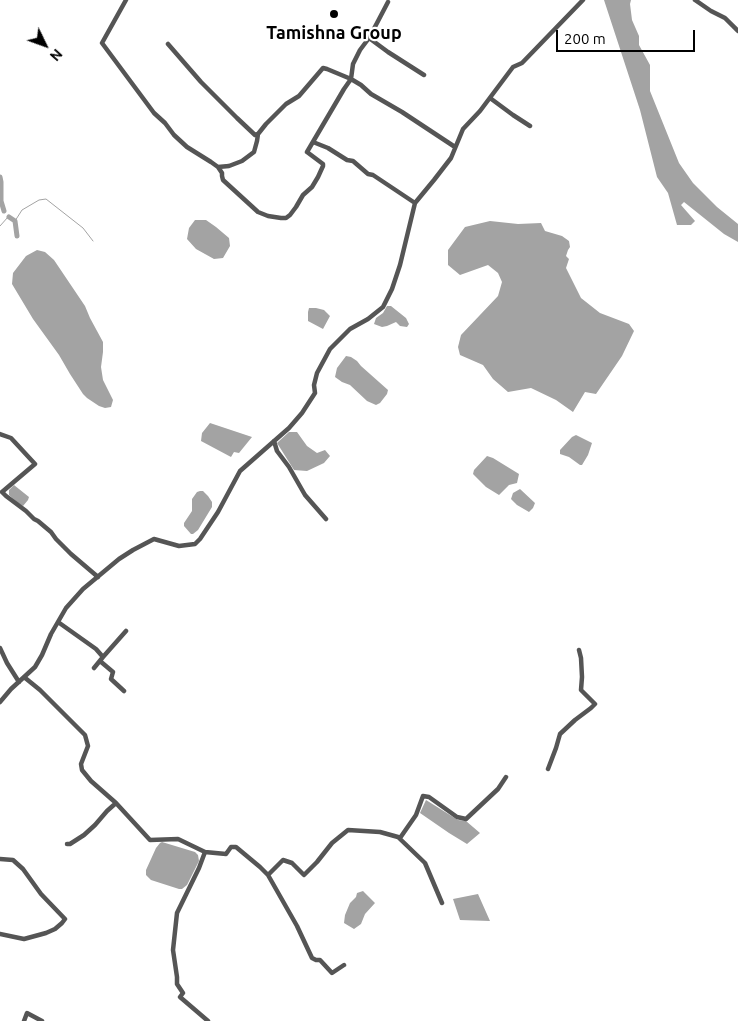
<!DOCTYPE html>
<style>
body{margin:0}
#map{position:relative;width:738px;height:1021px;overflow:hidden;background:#fff;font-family:Ubuntu,sans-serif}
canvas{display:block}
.north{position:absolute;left:20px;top:20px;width:50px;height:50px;-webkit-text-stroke:4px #fff;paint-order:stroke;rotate:132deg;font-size:14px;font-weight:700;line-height:20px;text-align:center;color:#000}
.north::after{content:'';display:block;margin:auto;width:18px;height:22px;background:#000;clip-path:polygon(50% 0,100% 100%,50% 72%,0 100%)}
.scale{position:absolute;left:556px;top:30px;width:139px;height:22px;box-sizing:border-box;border:2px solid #000;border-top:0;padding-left:6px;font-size:15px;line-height:18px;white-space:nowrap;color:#000;-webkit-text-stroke:4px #fff;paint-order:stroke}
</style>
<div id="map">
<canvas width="738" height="1021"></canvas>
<div class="north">N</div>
<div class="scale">200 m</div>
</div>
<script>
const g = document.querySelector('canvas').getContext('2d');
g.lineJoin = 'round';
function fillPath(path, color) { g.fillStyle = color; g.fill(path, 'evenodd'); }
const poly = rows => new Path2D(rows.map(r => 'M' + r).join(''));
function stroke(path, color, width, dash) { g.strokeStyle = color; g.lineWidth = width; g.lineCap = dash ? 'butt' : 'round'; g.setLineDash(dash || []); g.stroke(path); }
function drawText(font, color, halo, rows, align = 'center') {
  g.font = font + ' Ubuntu,sans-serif'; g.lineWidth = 4.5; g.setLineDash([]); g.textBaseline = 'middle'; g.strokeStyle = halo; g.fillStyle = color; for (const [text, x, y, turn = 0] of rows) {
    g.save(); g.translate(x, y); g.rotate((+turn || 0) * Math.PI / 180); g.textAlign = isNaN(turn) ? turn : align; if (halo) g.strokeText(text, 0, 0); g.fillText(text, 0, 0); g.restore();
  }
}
const water = poly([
 [604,0,631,0,630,4,632,20,639,36,639,45,650,65,650,91,679,163,693,183,717,207,738,224,738,242,724,234,684,202,681,205,695,221,691,225,677,225,668,193,657,177,640,110],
 [195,220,206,220,216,227,229,238,230,246,223,258,214,259,196,249,187,239,189,228],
 [490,221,518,224,541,223,545,231,562,236,569,241,570,247,568,250,566,256,569,259,566,268,581,298,600,313,629,324,634,331,622,356,596,394,585,392,573,412,556,400,531,388,508,392,493,379,483,365,460,355,458,347,461,335,498,296,502,282,498,273,488,265,460,275,448,265,448,250,465,227],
 [37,250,45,252,54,260,85,306,90,318,103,342,103,352,101,367,103,380,113,400,111,407,105,408,99,406,87,398,83,394,70,374,59,355,33,319,12,284,13,273,26,256],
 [387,306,391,306,406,318,409,324,407,327,400,326,396,322,387,326,382,327,374,324,376,318,383,313],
 [309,308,316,308,324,310,330,316,323,329,308,321,308,312],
 [346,356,351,357,357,361,361,366,388,390,387,394,380,403,376,405,367,401,350,385,342,382,335,377,337,368],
 [210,423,252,437,239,453,234,452,231,457,201,441,202,433],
 [289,432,297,432,307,446,317,453,325,450,330,456,324,463,307,471,294,470,277,443],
 [576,435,592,443,588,455,582,465,580,465,569,457,560,454,560,450,572,437],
 [487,456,493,458,519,474,517,483,509,485,499,495,486,487,473,474,474,470],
 [14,485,29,497,28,500,23,506,18,503,9,495,9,490],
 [520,489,535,503,533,508,529,512,517,505,511,499,513,493],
 [200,491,203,491,208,496,212,502,212,507,198,530,193,534,191,534,184,526,184,523,192,511,192,499,197,492],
 [426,800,458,820,466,821,480,833,467,844,449,833,420,813],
 [162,842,195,852,198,855,199,861,187,885,182,889,179,889,151,880,146,875,146,870,156,848,160,843],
 [363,891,375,903,365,914,361,924,354,929,344,923,345,915,350,903,356,897,357,893],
 [478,894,490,921,460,920,453,899]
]);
const stream = poly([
 [15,221,22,210,39,200,46,199,83,228,93,241],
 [0,226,8,217]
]);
const canal = poly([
 [0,177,1,182,1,201,4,211],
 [9,217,15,221,17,236]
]);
const street = poly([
 [126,0,102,43,154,113,165,123,174,135,187,147,211,162,218,167,229,166,242,161,254,152,257,141,258,134,266,124,286,104,299,96,323,68,327,69,351,79,361,85,371,94,402,112,455,147],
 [695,0,711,11,725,18,738,31],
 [369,38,388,52,424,75],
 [168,44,201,82,237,118,255,135,258,134],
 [490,98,513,115,530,126],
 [313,142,328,148,347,160,353,161,368,174,373,175,415,203],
 [218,167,222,173,222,176,223,180,258,212,268,216,281,218,286,218,290,215,296,207,303,195,312,187,318,177,323,166,323,164,307,152,344,89,351,79,353,64,360,50,369,38,377,23,388,2],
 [0,434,11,438,35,464,2,492,6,496,26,511,34,519,38,521,51,532,56,539,71,554,98,577],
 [274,441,277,451,289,467,305,495,326,519],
 [58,622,96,649,103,657,94,668],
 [0,648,7,663,19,682],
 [103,657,126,631],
 [100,661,113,672,111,679,124,691],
 [24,677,40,690,85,735,88,746,81,764,82,770,91,781,116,803,150,840,178,839,205,852,226,854,231,847,236,847,260,867,268,875,283,860,292,863,304,875,317,862,332,843,348,830,380,832,398,837,425,863,442,903],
 [0,702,11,689,35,667,42,655,51,634,66,608,83,589,119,559,133,550,154,539,179,546,195,544,200,539,218,512,240,471,289,428,302,413,315,393,314,385,317,373,330,349,350,329,368,319,383,307,392,289,400,265,415,203,434,180,451,158,463,129,480,111,513,67,522,63,583,0],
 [548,769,556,748,560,734,575,720,591,708,595,704,581,690,582,677,581,658,579,650],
 [400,838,416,815,423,796,429,797,457,817,466,819,498,789,506,777],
 [67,844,70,844,84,835,95,825,107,811,116,803],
 [205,852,199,868,177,913,173,950,177,977,177,984,183,993,180,997,208,1021],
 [0,859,13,860,23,869,41,894,65,919,62,923,55,929,46,933,24,939,0,934],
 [268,875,297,926,312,958,316,960,320,960,332,973,344,965],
 [24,1021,27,1013,42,1021]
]);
const markers = [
 [334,14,5,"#000"]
];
const poiNames = [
 ["Tamishna Group",334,33]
];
fillPath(water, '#a3a3a3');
stroke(stream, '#a3a3a3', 1);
stroke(canal, '#a3a3a3', 5);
stroke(street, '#555', 4.5);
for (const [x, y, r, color] of markers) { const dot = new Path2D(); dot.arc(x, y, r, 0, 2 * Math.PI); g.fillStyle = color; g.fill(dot); stroke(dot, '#fff', 2); }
drawText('bold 18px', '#000', '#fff', poiNames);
</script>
